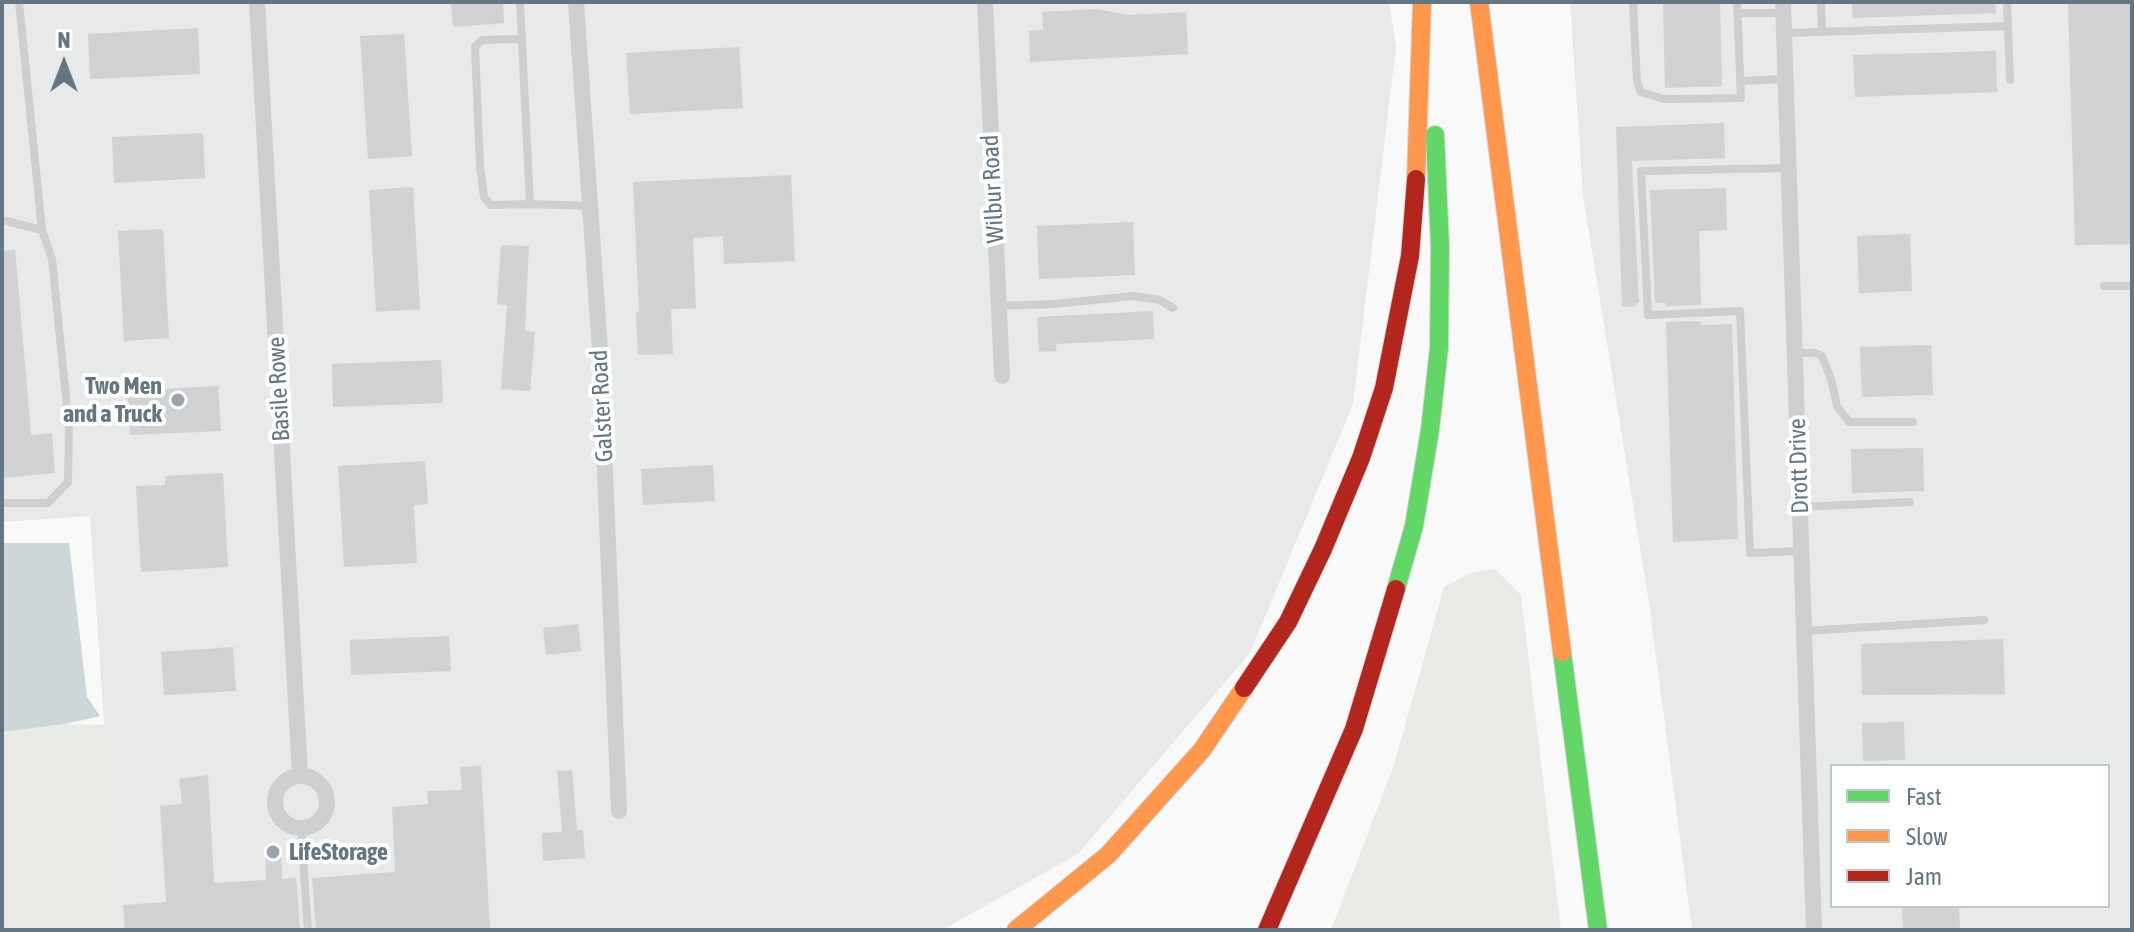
<!DOCTYPE html>
<style>
body{margin:0}
#map{position:relative;width:2134px;height:932px;overflow:hidden;background:#f9f9f9;font-family:"Asap Condensed",sans-serif}
canvas{display:block}
.frame{position:absolute;inset:0;border:4px solid #657683;pointer-events:none}
.legend{position:absolute;left:1830px;top:764px;width:280px;height:144px;box-sizing:border-box;background:#fff;border:2px solid #c1c8cd;margin:0;padding:10px 14px;list-style:none;font-size:24px;color:#657683}
.legend li{display:flex;align-items:center;gap:16px;height:40px}
.legend b{width:40px;border:2px solid #c1c8cd}
.north{position:absolute;left:24px;top:24px;width:80px;height:80px;-webkit-text-stroke:6px #fff;paint-order:stroke;rotate:0deg;font-size:22px;font-weight:700;line-height:32px;text-align:center;color:#657683}
.north::after{content:'';display:block;margin:auto;width:28px;height:36px;background:#657683;clip-path:polygon(50% 0,100% 100%,50% 72%,0 100%)}
</style>
<div id="map">
<canvas width="2134" height="932"></canvas>
<div class="frame"></div>
<ul class="legend">
<li><b style="height:10px;background:#63d668"></b>Fast</li>
<li><b style="height:10px;background:#ff974d"></b>Slow</li>
<li><b style="height:10px;background:#b3261e"></b>Jam</li>
</ul>
<div class="north">N</div>
</div>
<script>
const g = document.querySelector('canvas').getContext('2d');
g.lineJoin = 'round';
function fillPath(path, color) { g.fillStyle = color; g.fill(path, 'evenodd'); }
const poly = rows => new Path2D(rows.map(r => 'M' + r).join(''));
function stroke(path, color, width, dash) { g.strokeStyle = color; g.lineWidth = width; g.lineCap = dash ? 'butt' : 'round'; g.setLineDash(dash || []); g.stroke(path); }
function drawText(font, color, halo, rows, align = 'center') {
  g.font = font + ' "Asap Condensed",sans-serif'; g.lineWidth = 8; g.setLineDash([]); g.textBaseline = 'middle'; g.strokeStyle = halo; g.fillStyle = color; for (const [text, x, y, turn = 0] of rows) {
    g.save(); g.translate(x, y); g.rotate((+turn || 0) * Math.PI / 180); g.textAlign = isNaN(turn) ? turn : align; if (halo) g.strokeText(text, 0, 0); g.fillText(text, 0, 0); g.restore();
  }
}
const built = poly([
 [2,2,1389,2,1396,47,1353,404,1250,653,1078,854,942,930,118,930,90,516,2,522],
 [1570,2,2132,2,2132,930,1692,930,1649,603,1583,195],
 [1832,766,2108,766,2108,906,1832,906]
]);
const green = poly([
 [1495,569,1521,595,1561,930,1331,930,1394,765,1444,587,1470,573],
 [65,724,105,725,120,930,2,930,2,732]
]);
const water = poly([
 [2,543,69,543,87,697,100,716,65,724,2,732]
]);
const building = poly([
 [450,2,504,2,505,24,452,28,450,2],
 [1662,2,1721,2,1723,87,1664,89,1662,2],
 [1851,2,1996,2,1997,14,1852,19,1851,2],
 [2067,2,2132,2,2132,245,2074,246,2067,2],
 [1097,8,1128,14,1187,11,1189,55,1029,63,1028,30,1042,29,1041,11,1097,8],
 [199,27,201,75,89,80,87,33,199,27],
 [405,33,413,157,367,160,359,35,405,33],
 [740,46,744,109,629,115,625,52,740,46],
 [1997,50,1998,93,1854,98,1852,54,1997,50],
 [1725,122,1726,159,1633,162,1640,304,1637,304,1637,307,1621,308,1615,126,1725,122],
 [204,132,206,179,113,184,111,136,204,132],
 [792,174,796,262,723,265,722,237,694,239,697,309,672,310,674,355,637,356,635,311,638,311,632,181,792,174],
 [414,186,421,310,375,313,368,189,414,186],
 [1727,187,1728,231,1700,232,1702,306,1665,307,1665,304,1654,304,1649,189,1727,187],
 [1134,221,1136,276,1038,280,1036,225,1134,221],
 [164,228,170,339,123,342,117,230,164,228],
 [1911,233,1913,292,1858,294,1856,235,1911,233],
 [500,244,530,245,526,330,536,331,531,392,500,390,506,306,496,305,500,244],
 [16,249,32,434,53,432,56,474,2,479,2,250,16,249],
 [1154,310,1155,340,1057,345,1058,352,1038,353,1036,316,1154,310],
 [1702,320,1702,324,1733,323,1739,540,1672,543,1665,321,1702,320],
 [1932,344,1934,396,1861,398,1859,346,1932,344],
 [442,359,444,404,332,408,331,363,442,359],
 [219,385,222,432,129,436,126,390,219,385],
 [1924,447,1925,492,1851,494,1850,448,1924,447],
 [426,460,429,505,415,506,418,564,343,568,337,465,426,460],
 [714,464,716,502,642,506,640,468,714,464],
 [224,472,229,568,140,573,135,485,164,484,164,475,224,472],
 [579,623,582,652,545,656,542,627,579,623],
 [450,635,452,672,350,676,349,639,450,635],
 [2004,638,2006,695,1861,696,1860,643,2004,638],
 [234,646,237,692,163,696,160,651,234,646],
 [1905,721,1906,761,1862,762,1861,722,1905,721],
 [482,765,491,930,315,930,311,877,394,871,391,806,427,803,426,790,461,789,459,766,482,765],
 [573,769,578,829,584,829,586,859,542,862,541,832,561,831,556,770,573,769],
 [209,774,215,882,265,879,264,846,282,846,283,878,297,877,301,930,124,930,122,904,165,901,159,805,181,803,178,778,209,774],
 [1901,906,1960,906,1961,930,1902,930,1901,906]
]);
const lane = poly([
 [520,2,530,204,491,205,484,197,480,166,475,47,482,40,522,39],
 [1633,2,1637,82,1641,92,1664,99,1741,98,1737,2],
 [1821,2,1822,32],
 [2007,2,2008,26],
 [1737,13,1783,13],
 [1785,33,2008,26,2010,80],
 [1740,81,1786,79],
 [1788,168,1641,171,1648,315,1740,311,1750,553,1801,551],
 [530,204,589,206],
 [2,220,42,230],
 [2104,286,2132,286],
 [999,306,1054,304,1133,296,1160,300,1173,308],
 [1795,353,1816,353,1822,356,1831,379,1837,406,1849,422,1913,422],
 [2,503,48,503,68,482,69,427,52,259,42,230,19,2],
 [1800,507,1910,502],
 [1805,631,1984,620],
 [301,828,308,930]
]);
const street = poly([
 [257,2,300,775],
 [576,2,600,351,619,811],
 [985,2,1002,376],
 [1783,2,1814,930],
 '275 802a26 26 0 1 1 52 0a26 26 0 1 1-52 0Z'
]);
const fast = poly([
 [1396,589,1414,526,1430,430,1439,348,1440,246,1435,135],
 [1562,652,1598,930]
]);
const slow = poly([
 [1479,2,1562,652],
 [1416,179,1422,2],
 [1016,930,1108,855,1202,750,1244,688]
]);
const jam = poly([
 [1244,688,1288,622,1323,549,1361,458,1384,388,1410,256,1416,179],
 [1267,930,1354,729,1396,589]
]);
const markers = [
 [178,400,8,"#99a4ac"],
 [273,852,8,"#99a4ac"]
];
const streetNames = [
 ["Wilbur Road",993,189,-93],
 ["Basile Rowe",279,389,-93],
 ["Galster Road",602,406,-93],
 ["Drott Drive",1799,466,-92]
];
const poiNames = [
 ["Two Men",162,386],
 ["and a Truck",162,414],
 ["LifeStorage",289,852,"left"]
];
fillPath(built, '#e8e9e9');
fillPath(green, '#e8ebe6');
fillPath(water, '#ced6d9');
fillPath(building, '#d0d2d3');
stroke(building, '#e8e8e8', 2);
stroke(fast, '#d5d6d6', 20);
stroke(slow, '#d5d6d6', 20);
stroke(jam, '#d5d6d6', 20);
stroke(lane, '#cecfd0', 8);
stroke(street, '#cecfd0', 16);
stroke(fast, '#63d668', 18);
stroke(slow, '#ff974d', 18);
stroke(jam, '#b3261e', 18);
for (const [x, y, r, color] of markers) { const dot = new Path2D(); dot.arc(x, y, r, 0, 2 * Math.PI); g.fillStyle = color; g.fill(dot); stroke(dot, '#fff', 3); }
drawText('24px', '#657683', '#fff', streetNames);
drawText('bold 24px', '#657683', '#fff', poiNames, 'right');
</script>
